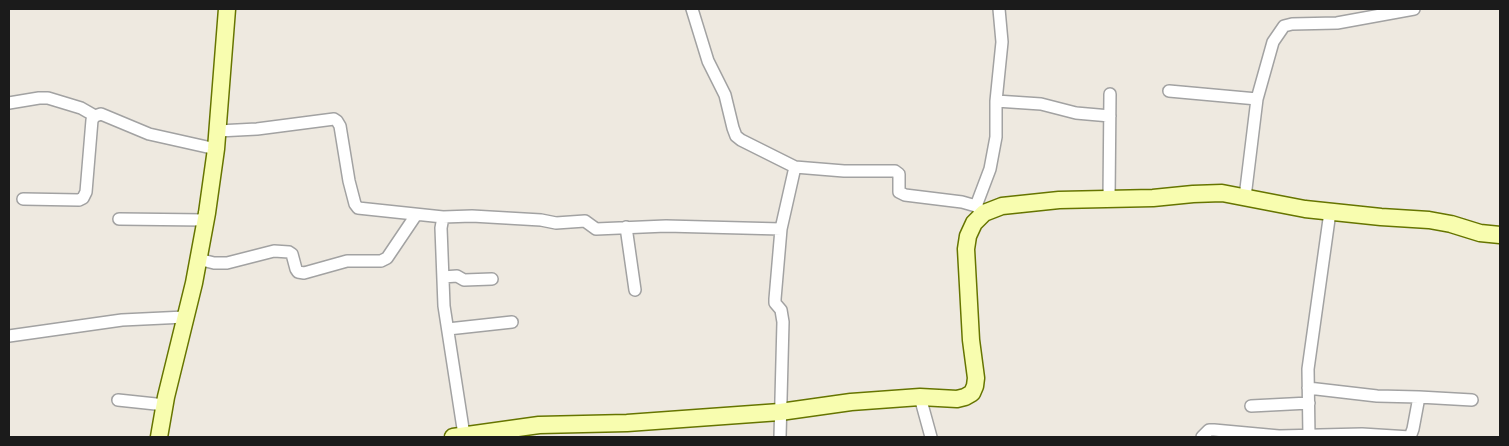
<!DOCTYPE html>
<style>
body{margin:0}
#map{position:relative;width:1509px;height:446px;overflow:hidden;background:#eee9e0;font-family:"Work Sans",sans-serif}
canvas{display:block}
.frame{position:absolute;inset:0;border:10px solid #1b1b1b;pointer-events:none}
</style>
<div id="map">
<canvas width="1509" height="446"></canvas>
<div class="frame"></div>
</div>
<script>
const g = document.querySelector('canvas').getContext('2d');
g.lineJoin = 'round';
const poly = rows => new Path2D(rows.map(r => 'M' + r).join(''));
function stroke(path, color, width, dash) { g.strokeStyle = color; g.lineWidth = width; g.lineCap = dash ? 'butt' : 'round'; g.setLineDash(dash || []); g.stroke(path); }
const street = poly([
 [692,9,708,61,725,95,733,128,736,136,741,140,795,167,844,171,895,171,899,174,899,192,905,195,962,202,976,206,984,213],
 [1169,91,1257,99,1245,197],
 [1257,99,1273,42,1284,26,1292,24,1337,23,1414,9],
 [996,101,1041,104,1076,113,1110,116],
 [9,103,39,98,48,98,81,108,95,116],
 [218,131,257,129,334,119,337,121,340,126,349,181,355,204,358,208,443,217],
 [23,199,79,200,83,198,86,192,92,120,95,116,101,114,149,134,216,149],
 [1109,199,1110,94],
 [976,206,990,169,996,137,996,101,1002,42,999,9],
 [119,219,205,220],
 [626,227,635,290],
 [198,259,214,263,227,263,274,251,289,252,292,254,296,269,298,272,304,273,347,261,381,261,387,258,416,215],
 [443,277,457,276,464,280,492,279],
 [448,329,512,322],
 [9,336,122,320,185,317],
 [1308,388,1377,396,1419,397],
 [920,397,931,437],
 [118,400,165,405],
 [1251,406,1309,403],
 [464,435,444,306,441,228,443,217,472,216,541,220,556,223,585,221,596,229,666,226,781,229],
 [780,437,783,322,781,310,775,303,775,299,781,229,795,167],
 [1202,437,1209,430,1214,430,1279,436,1362,434,1410,437,1413,429,1419,397,1472,400],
 [1309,437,1308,369,1330,212]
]);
const secondary = poly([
 [159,437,166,397,194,283,207,213,216,149,227,9],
 [453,437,539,425,627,423,780,412,851,402,920,397,957,399,965,397,972,393,975,386,976,378,971,340,966,249,968,236,974,223,984,213,1002,206,1059,200,1153,198,1193,194,1222,193,1305,209,1381,217,1429,220,1451,224,1480,233,1500,235]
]);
stroke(street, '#a2a2a2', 14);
stroke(secondary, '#667500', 19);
stroke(street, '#fff', 11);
stroke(secondary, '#f8fdaf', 16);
</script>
